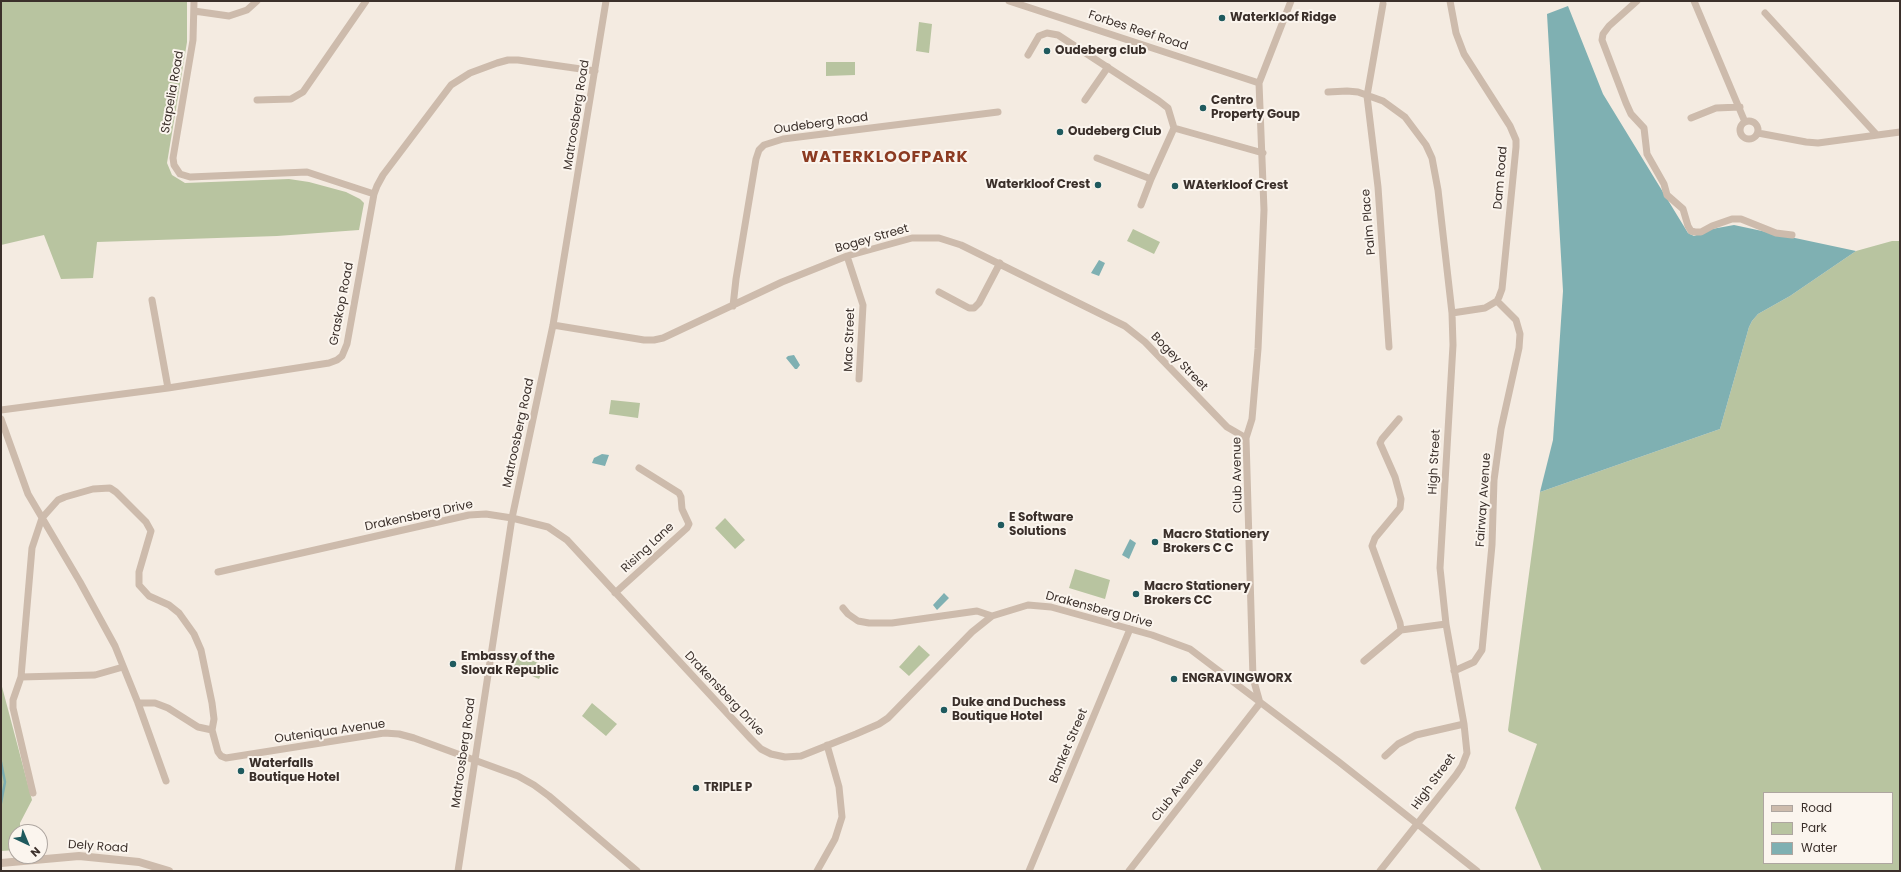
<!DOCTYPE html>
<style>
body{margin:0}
#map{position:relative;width:1901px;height:872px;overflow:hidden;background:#f4ebe1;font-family:Poppins,sans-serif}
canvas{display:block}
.frame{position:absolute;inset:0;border:2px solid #3b302b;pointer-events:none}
.legend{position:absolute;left:1763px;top:792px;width:130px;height:72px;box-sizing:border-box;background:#fbf5ee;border:1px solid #aea6a0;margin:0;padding:5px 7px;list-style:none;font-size:12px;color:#3b302b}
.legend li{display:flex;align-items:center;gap:8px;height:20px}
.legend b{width:20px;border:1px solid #aea6a0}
.north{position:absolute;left:8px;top:824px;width:40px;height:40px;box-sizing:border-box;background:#fbf5ee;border:1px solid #aea6a0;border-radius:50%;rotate:136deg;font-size:11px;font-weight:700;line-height:16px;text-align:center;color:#3b302b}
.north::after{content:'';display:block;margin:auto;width:14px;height:18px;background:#1f5a5e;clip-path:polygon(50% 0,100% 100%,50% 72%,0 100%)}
</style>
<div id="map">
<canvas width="1901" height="872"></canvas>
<div class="frame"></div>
<ul class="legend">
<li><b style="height:5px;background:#cdbbac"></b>Road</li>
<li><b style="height:11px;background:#b8c4a0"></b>Park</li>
<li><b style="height:11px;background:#7fb0b2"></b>Water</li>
</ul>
<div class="north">N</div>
</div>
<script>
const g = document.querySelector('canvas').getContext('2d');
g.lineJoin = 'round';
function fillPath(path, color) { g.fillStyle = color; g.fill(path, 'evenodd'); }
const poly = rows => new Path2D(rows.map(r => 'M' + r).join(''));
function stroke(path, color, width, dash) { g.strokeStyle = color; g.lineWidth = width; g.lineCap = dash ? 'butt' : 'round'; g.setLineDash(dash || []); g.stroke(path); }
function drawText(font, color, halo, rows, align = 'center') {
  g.font = font + ' Poppins,sans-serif'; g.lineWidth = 4; g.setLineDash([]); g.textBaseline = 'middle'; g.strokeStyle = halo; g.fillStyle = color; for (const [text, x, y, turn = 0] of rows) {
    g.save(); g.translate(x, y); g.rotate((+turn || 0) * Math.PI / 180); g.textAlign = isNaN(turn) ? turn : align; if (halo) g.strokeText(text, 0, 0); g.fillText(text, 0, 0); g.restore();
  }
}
const green = poly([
 [1,1,187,1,187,42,167,163,172,175,185,183,289,179,309,182,346,192,360,199,364,203,359,230,277,236,97,242,93,278,61,279,44,235,1,245],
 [919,22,932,24,929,53,916,51],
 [826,62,855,62,855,75,826,76],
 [1133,229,1160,242,1154,254,1127,241],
 [1892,241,1900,241,1900,871,1542,871,1515,808,1537,744,1509,732,1508,730,1540,492,1720,429,1749,327,1752,321,1758,314,1790,296,1856,251],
 [1764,793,1892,793,1892,863,1764,863],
 [611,400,640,403,638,418,609,414],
 [725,518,745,540,735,549,715,528],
 [1075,569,1110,580,1105,599,1069,588],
 [919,645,930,655,909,676,899,667],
 [517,654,545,666,539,679,512,667],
 [1,683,32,800,20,823,20,832,16,832,16,850,1,851],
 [592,703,617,724,606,736,582,716]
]);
const water = poly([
 [1568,6,1603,94,1688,233,1694,236,1712,229,1734,225,1856,251,1790,296,1758,314,1752,321,1749,327,1720,429,1540,492,1553,440,1563,291,1547,14],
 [1099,260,1105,263,1099,276,1091,273],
 [794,355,800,365,797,369,795,369,786,358,788,356],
 [602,454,609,455,605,466,592,463,594,458],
 [1130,539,1136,543,1129,559,1122,555],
 [944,593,949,598,937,610,933,605]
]);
const stream = poly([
 [1,762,5,782,1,803]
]);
const minor = poly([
 [194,1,193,40,173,158,174,165,180,174,190,177,307,172,374,194],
 [1009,1,1259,83],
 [1450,1,1456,33,1464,54,1510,126,1516,140,1516,147,1502,289,1499,297,1497,301,1485,308,1452,313],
 [1637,1,1609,26,1603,34,1602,40,1626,103,1631,114,1644,128,1647,154,1664,184,1667,195,1683,209,1688,226,1691,231,1695,232,1701,232,1712,226,1732,219,1741,219,1776,233,1792,235],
 [1694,1,1745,122],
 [1383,4,1367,96,1378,187,1389,347],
 [194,11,229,16,247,10,257,1],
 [1765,13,1877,135],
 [1028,55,1039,36,1047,33,1058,35,1159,101,1168,108,1174,128,1151,179,1141,205],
 [1328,92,1347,91,1358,92,1383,101,1405,117,1426,145,1432,158,1438,190,1452,313,1453,345,1440,568,1446,624,1464,724,1467,753,1462,766,1456,775,1380,871],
 [257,100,291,99,303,92,366,1],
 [1085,100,1108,67],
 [1691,118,1716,108,1740,107],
 '1740 130a9 9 0 1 1 18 0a9 9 0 1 1-18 0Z',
 [1174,128,1263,153],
 [1758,133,1806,142,1818,143,1900,132],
 [1097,158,1151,179],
 [847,256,863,305,859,379],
 [939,292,969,308,974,308,979,303,1000,263],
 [152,300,168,388],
 [733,306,736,279,756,159,759,150,764,145,783,139,998,112],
 [553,325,644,340,654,340,663,338,782,282,847,256,912,238,939,238,961,245,1125,326,1145,342,1227,427,1246,438],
 [1,410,168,388,329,363,337,360,342,356,347,344,374,194,377,186,383,175,451,85,470,73,497,63,508,60,518,60,595,71],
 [1,419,28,494,80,582,115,646,138,703,166,781],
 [218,572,469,515,486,514,512,518,548,527,567,540,751,739,761,749,771,754,785,757,801,756,856,734,879,724,888,718,972,632,992,616,1028,605,1051,607,1152,635,1190,649,1339,762,1477,871],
 [615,593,687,528,689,524,682,509,681,497,679,493,639,468],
 [843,608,848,614,858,621,869,623,892,623,977,611,992,616],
 [1401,630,1446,624],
 [1364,661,1401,630,1400,623,1372,546,1375,538,1400,508,1401,499,1395,477,1380,443,1382,439,1399,419],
 [1454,671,1474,662,1482,650,1492,545,1494,480,1501,429,1519,348,1520,334,1516,320,1497,301],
 [21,677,95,675,123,667],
 [1230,680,1253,678],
 [138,703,155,703,168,708,198,727,212,730],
 [1260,703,1253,678,1246,438,1252,419,1258,349,1264,210,1259,83,1291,1],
 [1385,756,1398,744,1416,735,1464,724],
 [33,793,13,708,13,700,21,677,32,548,42,518,58,500,65,497,93,489,110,488,116,492,146,522,151,531,139,572,139,585,149,596,169,605,179,613,194,634,201,650,212,703,214,719,212,730,218,752,221,756,226,758,384,733,399,734,414,738,518,776,534,785,549,796,637,871],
 [458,871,512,518,553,325,606,1],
 [817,871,835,839,842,817,839,787,827,745],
 [1029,871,1130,629],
 [1129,871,1260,703]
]);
const tertiary = poly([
 [1,863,79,856,139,862,169,871]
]);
const markers = [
 [1222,18,4,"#1f5a5e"],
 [1047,51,4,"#1f5a5e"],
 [1203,108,4,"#1f5a5e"],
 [1060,132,4,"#1f5a5e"],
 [1098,185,4,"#1f5a5e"],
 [1175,186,4,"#1f5a5e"],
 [1001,525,4,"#1f5a5e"],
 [1155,542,4,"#1f5a5e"],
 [1136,594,4,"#1f5a5e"],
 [453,664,4,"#1f5a5e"],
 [1174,679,4,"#1f5a5e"],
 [944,710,4,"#1f5a5e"],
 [241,771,4,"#1f5a5e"],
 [696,788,4,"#1f5a5e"]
];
const poiNames = [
 ["Waterkloof Ridge",1230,18],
 ["Oudeberg club",1055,51],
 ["Centro",1211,101],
 ["Property Goup",1211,115],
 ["Oudeberg Club",1068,132],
 ["Waterkloof Crest",1090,185,"right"],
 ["WAterkloof Crest",1183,186],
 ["E Software",1009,518],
 ["Solutions",1009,532],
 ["Macro Stationery",1163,535],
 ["Brokers C C",1163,549],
 ["Macro Stationery",1144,587],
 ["Brokers CC",1144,601],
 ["Embassy of the",461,657],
 ["Slovak Republic",461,671],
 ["ENGRAVINGWORX",1182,679],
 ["Duke and Duchess",952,703],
 ["Boutique Hotel",952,717],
 ["Waterfalls",249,764],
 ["Boutique Hotel",249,778],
 ["TRIPLE P",704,788]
];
const streetNames = [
 ["Forbes Reef Road",1138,31,18],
 ["Stapelia Road",173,92,-80],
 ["Matroosberg Road",577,115,-81],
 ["Oudeberg Road",821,124,-8],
 ["Dam Road",1501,178,-85],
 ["Palm Place",1369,222,-95],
 ["Bogey Street",872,239,-16],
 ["Graskop Road",342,304,-79],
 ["Mac Street",850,340,-88],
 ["Bogey Street",1179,362,46],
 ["Matroosberg Road",519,433,-78],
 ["High Street",1435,462,-87],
 ["Club Avenue",1238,475,-91],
 ["Fairway Avenue",1484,500,-86],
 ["Drakensberg Drive",419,516,-12],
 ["Rising Lane",648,548,-43],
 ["Drakensberg Drive",1099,610,15],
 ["Drakensberg Drive",724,694,47],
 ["Outeniqua Avenue",330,732,-8],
 ["Banket Street",1069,746,-67],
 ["Matroosberg Road",464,753,-82],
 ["High Street",1434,782,-54],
 ["Club Avenue",1178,790,-52],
 ["Dely Road",98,847,4]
];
const districtNames = [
 ["WATERKLOOFPARK",885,158]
];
fillPath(green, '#b8c4a0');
fillPath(water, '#7fb0b2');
stroke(stream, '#7fb0b2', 2.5);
stroke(minor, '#cdbbac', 7);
stroke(tertiary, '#cdbbac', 8);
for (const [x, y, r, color] of markers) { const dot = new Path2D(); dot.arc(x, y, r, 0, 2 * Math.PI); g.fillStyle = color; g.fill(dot); stroke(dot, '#fbf5ee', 1.5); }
drawText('bold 12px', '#3b302b', '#fbf5ee', poiNames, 'left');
drawText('12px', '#3b302b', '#fbf5ee', streetNames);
g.letterSpacing = '1px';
drawText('bold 16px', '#8c3b22', '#fbf5ee', districtNames);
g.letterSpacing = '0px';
</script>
